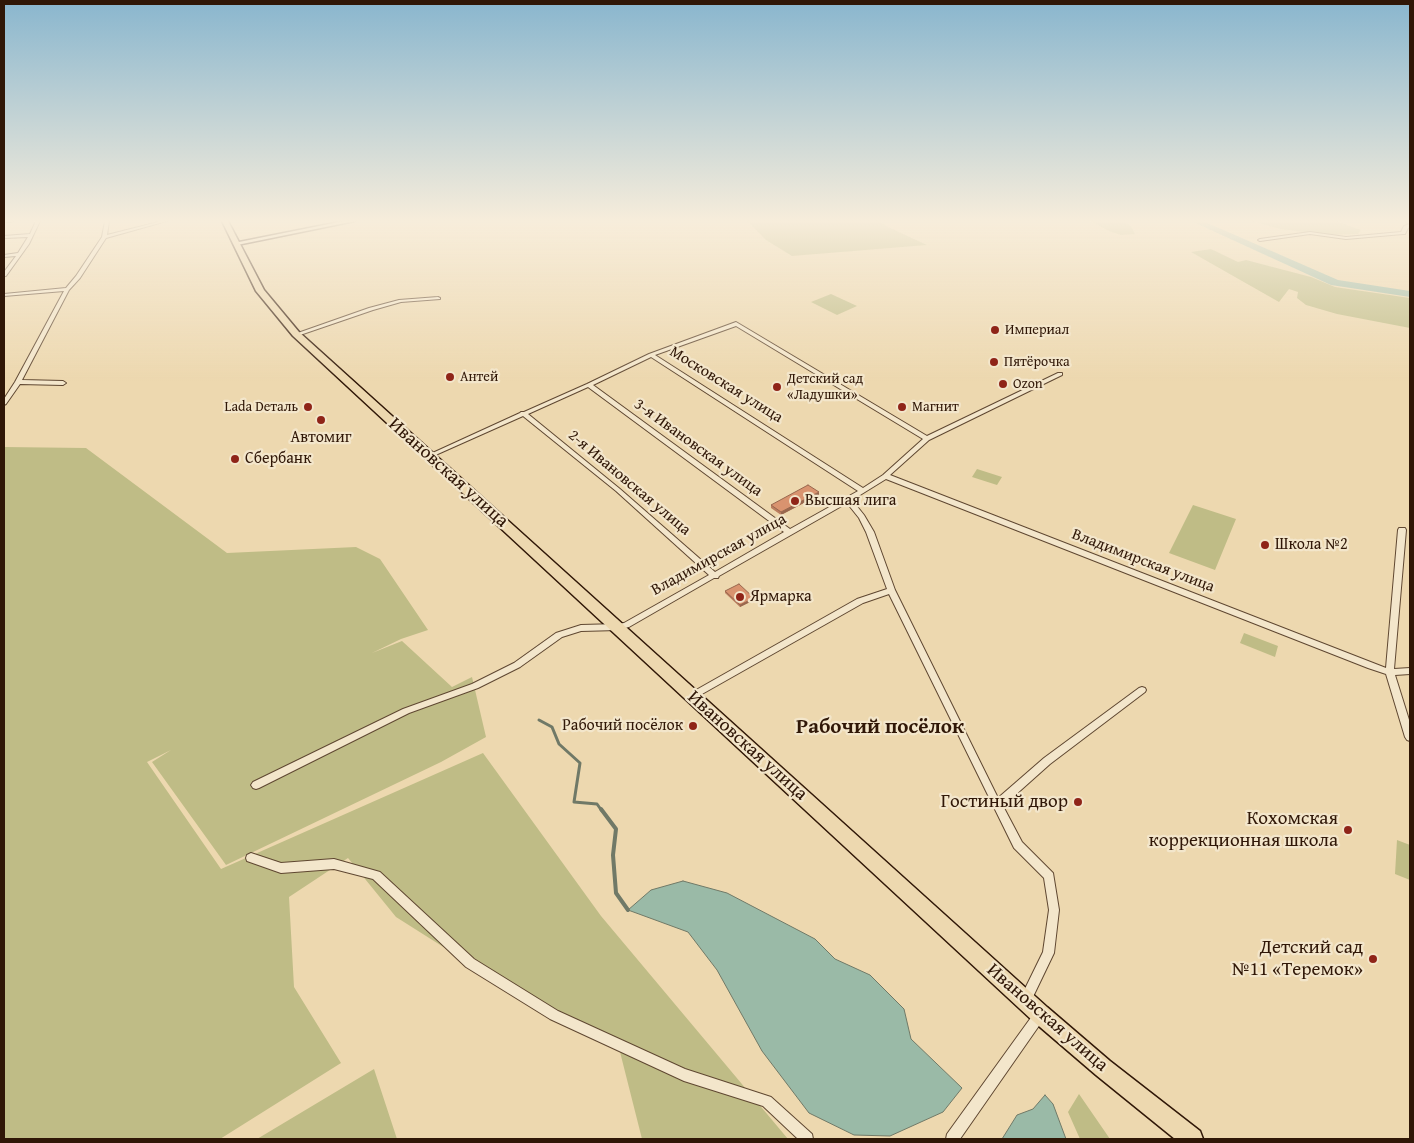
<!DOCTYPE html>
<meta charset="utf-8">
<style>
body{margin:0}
#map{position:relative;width:1414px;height:1143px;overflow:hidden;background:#edd8af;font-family:"Gentium Book Plus",serif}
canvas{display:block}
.frame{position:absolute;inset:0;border:5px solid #301707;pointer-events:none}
</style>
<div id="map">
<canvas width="1414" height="1143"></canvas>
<div class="frame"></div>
</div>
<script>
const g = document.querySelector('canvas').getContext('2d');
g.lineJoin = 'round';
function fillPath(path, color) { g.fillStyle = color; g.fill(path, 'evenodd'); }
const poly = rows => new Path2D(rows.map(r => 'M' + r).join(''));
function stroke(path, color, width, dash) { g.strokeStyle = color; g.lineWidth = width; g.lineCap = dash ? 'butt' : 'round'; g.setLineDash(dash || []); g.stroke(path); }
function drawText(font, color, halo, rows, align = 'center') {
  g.font = font + ' "Gentium Book Plus",serif'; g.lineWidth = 4.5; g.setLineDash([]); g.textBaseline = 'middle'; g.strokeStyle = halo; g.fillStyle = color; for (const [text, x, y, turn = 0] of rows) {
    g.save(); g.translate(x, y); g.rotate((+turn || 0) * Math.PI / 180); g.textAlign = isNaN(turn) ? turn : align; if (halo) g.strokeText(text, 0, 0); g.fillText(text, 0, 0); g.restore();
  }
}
const green = poly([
 [747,221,880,221,886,226,927,245,792,256,766,240],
 [1090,221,1123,221,1131,226,1135,234,1121,235,1109,231],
 [1252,221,1336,221,1361,230,1358,234,1329,235,1280,229],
 [1211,249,1238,262,1246,260,1311,277,1335,287,1410,298,1410,328,1337,314,1306,305,1297,298,1298,292,1289,289,1279,302,1191,252],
 [831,294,857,306,837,315,811,302],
 [4,447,86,448,227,553,356,547,380,559,428,630,401,639,372,653,402,641,452,687,472,677,486,737,441,762,226,865,152,762,171,750,147,762,221,869,483,753,601,916,788,1139,642,1139,618,1044,505,986,396,917,348,858,289,897,294,987,341,1063,220,1139,4,1139],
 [977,469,1002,477,997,485,972,477],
 [1193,505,1236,519,1215,570,1169,553],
 [1244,633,1278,646,1275,657,1240,643],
 [1397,840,1410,845,1410,880,1395,874],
 [374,1069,397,1139,257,1139],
 [1079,1094,1110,1139,1080,1139,1068,1112]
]);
const water = poly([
 [683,881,727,893,815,939,835,959,870,975,904,1009,911,1039,962,1088,943,1112,890,1136,854,1135,809,1113,762,1051,717,970,688,932,628,910,651,890,683,881],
 [1045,1095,1053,1104,1066,1139,1002,1139,1017,1115,1033,1109,1045,1095]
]);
const streamFar2 = poly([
 [1405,221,1410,227]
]);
const streamFar1 = poly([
 [539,720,552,727,559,744,580,763,574,802,597,804,602,811]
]);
const stream = poly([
 [601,809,616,829,613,855,616,893,628,910]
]);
const river = poly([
 [1191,221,1203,221,1338,280,1410,291,1410,297,1331,285,1191,221]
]);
const street = poly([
 [4,221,13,221,11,222,4,222,4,221],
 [36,221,40,221,29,244,6,276,4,276,4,272,16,256,4,257,4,255,18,253,28,237,4,238,4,236,30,234,36,221],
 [105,221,109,221,107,235,162,221,167,221,106,238,80,278,69,290,22,380,63,381,66,383,63,385,20,384,6,404,4,405,4,399,15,382,64,291,4,296,4,294,66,288,76,276,102,237,105,221],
 [1410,224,1410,227,1408,228,1405,234,1403,234,1346,239,1310,234,1260,241,1258,240,1260,239,1310,232,1346,237,1401,232,1404,226,1410,224],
 [438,297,440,298,440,299,401,302,373,310,300,335,295,334,369,308,399,300,438,297],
 [736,322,927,436,1058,373,1062,373,1062,375,929,440,890,475,1386,668,1398,530,1399,528,1405,528,1406,530,1394,669,1410,668,1410,674,1395,675,1410,723,1410,741,1407,740,1405,737,1386,674,1368,668,886,479,852,500,864,515,874,532,895,590,998,798,1044,758,1139,688,1142,687,1145,688,1146,690,1145,692,1050,764,1003,806,1022,842,1053,873,1059,910,1054,953,1030,1003,1026,1005,1022,1003,1020,999,1043,952,1049,910,1044,878,1014,848,889,594,863,603,695,698,692,699,689,698,688,696,689,694,857,599,887,589,866,532,859,518,847,503,719,576,718,578,714,578,629,627,618,630,581,631,562,637,520,667,478,688,409,713,259,788,256,789,253,788,251,785,253,782,403,709,472,684,514,663,556,633,581,625,618,624,624,623,709,575,616,491,523,416,431,457,427,457,426,456,520,413,521,412,524,412,587,384,649,354,736,322],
 [736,326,923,439,883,475,863,488,655,355,736,326],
 [651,357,858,491,790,529,593,385,651,357],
 [588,387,784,532,715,572,620,489,528,414,588,387],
 [251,853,281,863,334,859,380,872,474,959,558,1011,685,1069,771,1097,812,1134,813,1139,798,1139,763,1106,684,1081,550,1019,466,967,373,879,334,869,281,873,247,861,246,858,247,855,251,853],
 [1039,1010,1043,1012,1045,1016,1043,1020,960,1139,946,1139,947,1134,1035,1012,1039,1010]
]);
const secondary = poly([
 [344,221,355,221,237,245,234,243,344,221]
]);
const primary = poly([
 [222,221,228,221,264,290,299,332,1047,1007,1110,1061,1200,1131,1203,1139,1175,1139,1096,1075,1033,1021,293,336,256,291,222,221]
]);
const wall = poly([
 [819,495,781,515,771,508,771,505],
 [725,591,754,600,740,607,725,593]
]);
const shadedWall = poly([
 [819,492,819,495,781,515,781,512],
 [754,598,754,600,740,607,740,605]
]);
const building = poly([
 [808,485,819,492,781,512,771,505,808,485],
 [739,584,754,598,740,605,725,591,739,584]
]);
const markers = [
 [995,330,5,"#8f2418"],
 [994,362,5,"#8f2418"],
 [450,377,5,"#8f2418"],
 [1003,384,5,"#8f2418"],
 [777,387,5,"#8f2418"],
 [308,407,5,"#8f2418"],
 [902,407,5,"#8f2418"],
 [321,420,5,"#8f2418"],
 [235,459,5,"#8f2418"],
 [795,501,5,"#8f2418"],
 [1265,545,5,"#8f2418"],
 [740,597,5,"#8f2418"],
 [693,726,5,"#8f2418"],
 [1078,802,5,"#8f2418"],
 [1348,830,5,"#8f2418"],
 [1373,959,5,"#8f2418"]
];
const farPoinames = [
 ["Империал",1005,330],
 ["Пятёрочка",1004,362],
 ["Антей",460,377],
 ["Детский сад",787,379],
 ["«Ладушки»",787,395],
 ["Ozon",1013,384],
 ["Lada Dеталь",298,407,"right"],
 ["Магнит",912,407]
];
const streetNames = [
 ["Московская улица",726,385,32],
 ["3-я Ивановская улица",698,448,36],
 ["2-я Ивановская улица",629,483,40],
 ["Владимирская улица",719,555,-29],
 ["Владимирская улица",1143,561,21]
];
const poiNames = [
 ["Автомиг",321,438,"center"],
 ["Сбербанк",245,459],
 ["Высшая лига",805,501],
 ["Школа №2",1275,545],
 ["Ярмарка",750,597],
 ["Рабочий посёлок",683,726,"right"]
];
const nearStreetnames = [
 ["Ивановская улица",448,473,42],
 ["Ивановская улица",747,746,42],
 ["Ивановская улица",1047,1018,41]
];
const nearPoinames = [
 ["Гостиный двор",1068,802],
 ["Кохомская",1338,819],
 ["коррекционная школа",1338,841],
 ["Детский сад",1363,948],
 ["№11 «Теремок»",1363,970]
];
const districtNames = [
 ["Рабочий посёлок",880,728]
];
fillPath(green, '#bfbc86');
fillPath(water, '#9abaa7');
stroke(water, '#707967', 1);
stroke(streamFar2, '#707967', 2);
stroke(streamFar1, '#707967', 3);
stroke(stream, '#707967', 4);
fillPath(river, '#9abaa7');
stroke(street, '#5f4731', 2);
stroke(secondary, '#301707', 3);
stroke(primary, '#301707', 3);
fillPath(street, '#f3e6cb');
fillPath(secondary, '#f3e6cb');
fillPath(primary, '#edd8af');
fillPath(wall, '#bb7e5f');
fillPath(shadedWall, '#98674e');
fillPath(building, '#d9936f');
stroke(building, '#98674e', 1);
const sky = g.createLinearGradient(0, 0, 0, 381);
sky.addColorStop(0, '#89b6ce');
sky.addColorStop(0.58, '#f7eddb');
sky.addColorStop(1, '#f7eddb00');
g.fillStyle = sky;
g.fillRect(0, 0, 1414, 381);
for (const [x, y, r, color] of markers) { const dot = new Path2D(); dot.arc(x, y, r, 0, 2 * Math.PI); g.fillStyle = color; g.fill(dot); stroke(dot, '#f3e6cb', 2); }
drawText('14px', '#301707', '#f3e6cb', farPoinames, 'left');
drawText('16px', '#301707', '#f3e6cb', streetNames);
drawText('16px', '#301707', '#f3e6cb', poiNames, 'left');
drawText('19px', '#301707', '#f3e6cb', nearStreetnames);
drawText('19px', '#301707', '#f3e6cb', nearPoinames, 'right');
drawText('bold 21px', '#301707', '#f3e6cb', districtNames);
</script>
